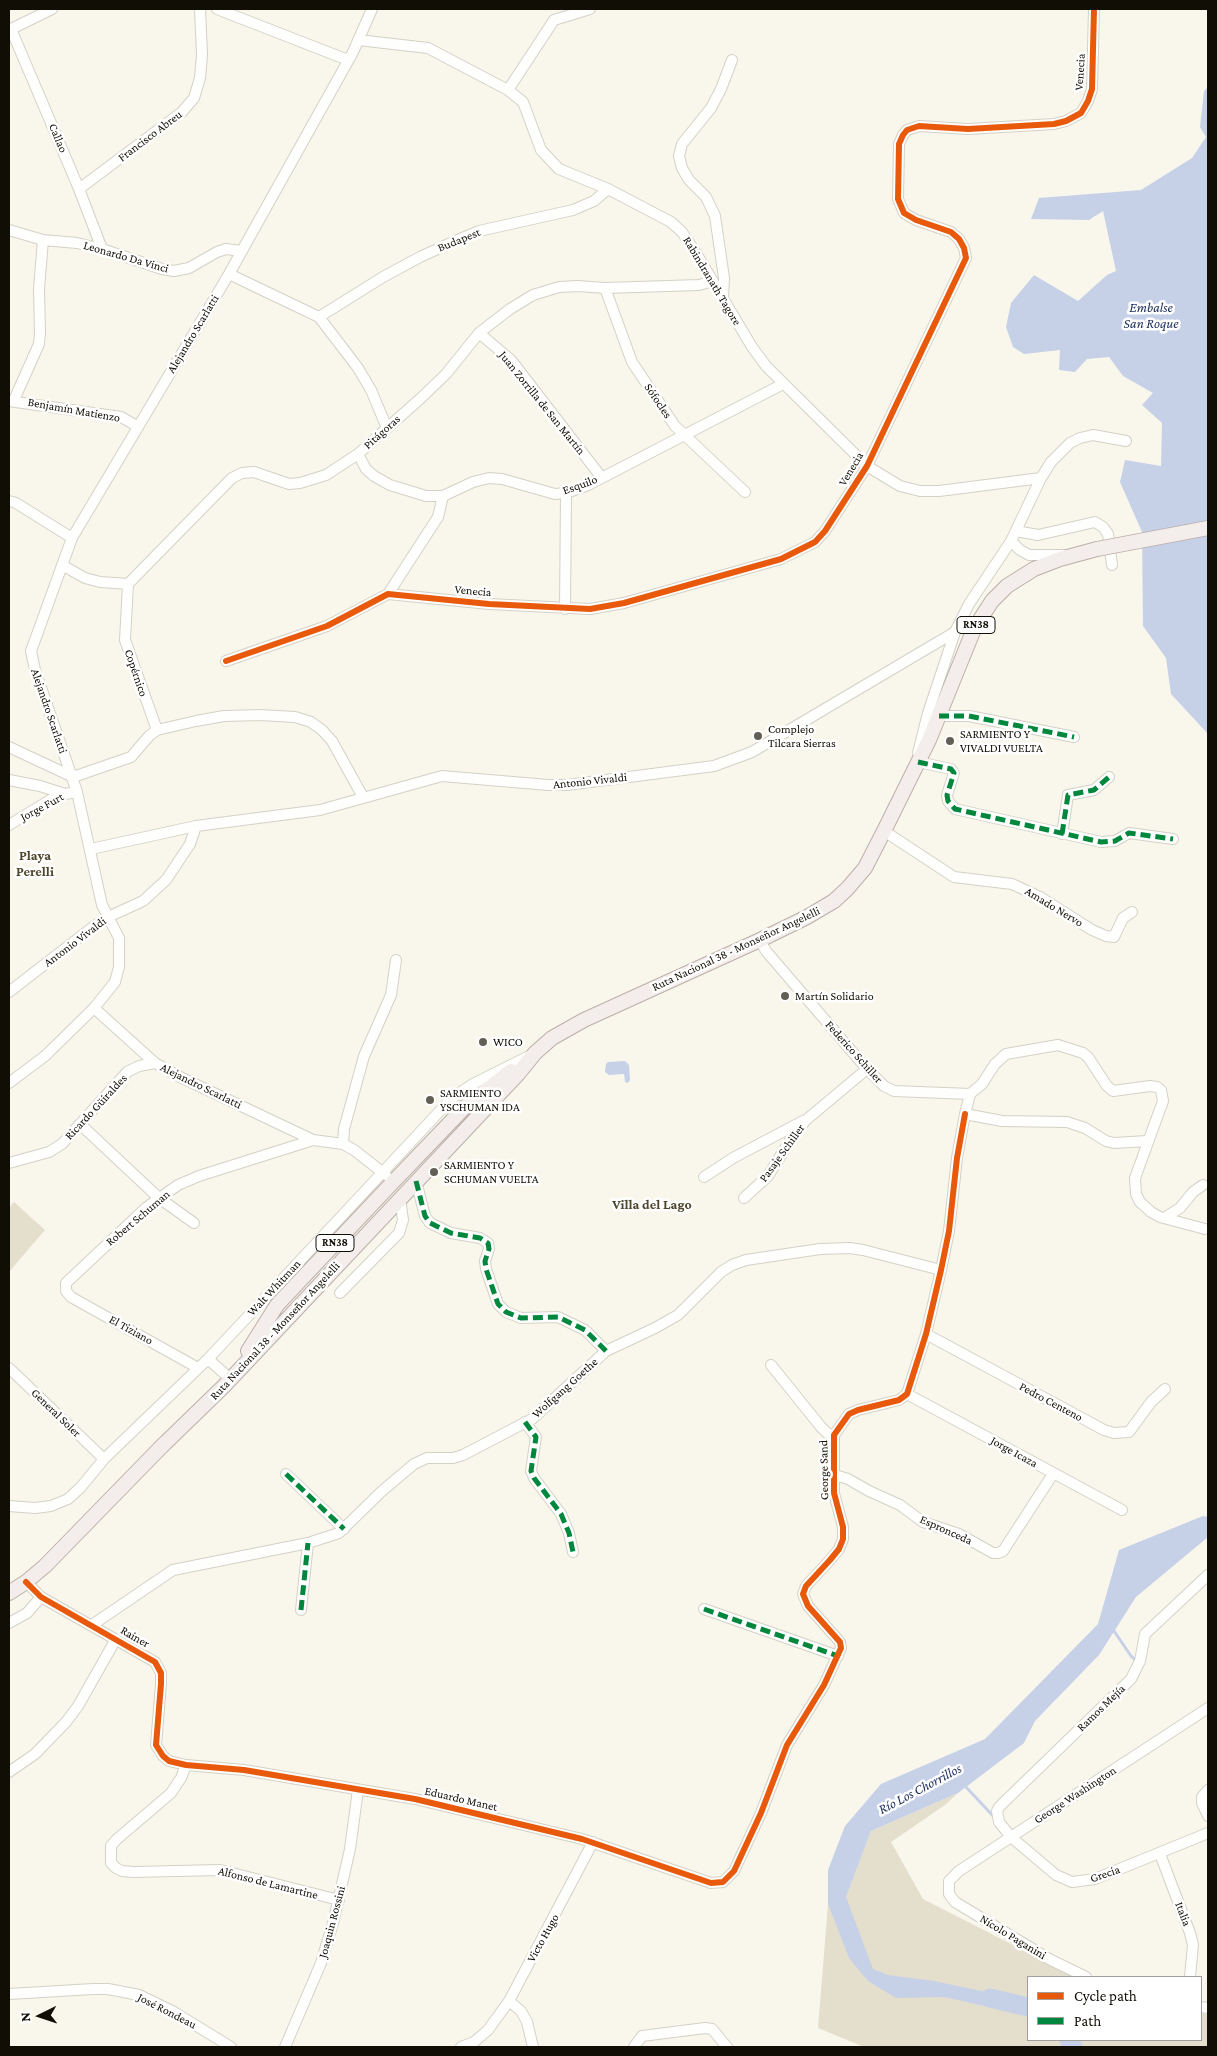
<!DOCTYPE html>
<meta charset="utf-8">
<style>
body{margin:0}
#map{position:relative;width:1217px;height:2056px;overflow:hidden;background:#f9f6ec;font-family:"Crimson Pro",serif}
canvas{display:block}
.frame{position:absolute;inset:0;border:10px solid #110e05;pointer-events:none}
.legend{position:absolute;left:1027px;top:1976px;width:175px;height:65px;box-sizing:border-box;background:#fff;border:1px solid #a09f9b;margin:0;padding:6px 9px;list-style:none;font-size:15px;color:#110e05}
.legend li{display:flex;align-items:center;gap:10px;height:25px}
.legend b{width:25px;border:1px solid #a09f9b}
.north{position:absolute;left:15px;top:1991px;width:50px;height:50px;-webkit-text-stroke:4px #fff;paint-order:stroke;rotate:266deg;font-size:14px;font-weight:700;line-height:20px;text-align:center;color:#110e05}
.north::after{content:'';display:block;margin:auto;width:18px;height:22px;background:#110e05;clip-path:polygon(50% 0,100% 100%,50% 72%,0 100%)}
</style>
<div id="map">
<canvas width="1217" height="2056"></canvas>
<div class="frame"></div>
<ul class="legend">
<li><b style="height:6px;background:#e8590c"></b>Cycle path</li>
<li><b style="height:6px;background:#00873e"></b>Path</li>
</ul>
<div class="north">N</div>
</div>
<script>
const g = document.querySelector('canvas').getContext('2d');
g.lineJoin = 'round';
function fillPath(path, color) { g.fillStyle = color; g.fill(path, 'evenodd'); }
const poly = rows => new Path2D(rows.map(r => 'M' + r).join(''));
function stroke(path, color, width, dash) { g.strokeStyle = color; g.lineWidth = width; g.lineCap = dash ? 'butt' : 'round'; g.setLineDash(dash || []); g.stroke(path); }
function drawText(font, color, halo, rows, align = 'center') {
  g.font = font + ' "Crimson Pro",serif'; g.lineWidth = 5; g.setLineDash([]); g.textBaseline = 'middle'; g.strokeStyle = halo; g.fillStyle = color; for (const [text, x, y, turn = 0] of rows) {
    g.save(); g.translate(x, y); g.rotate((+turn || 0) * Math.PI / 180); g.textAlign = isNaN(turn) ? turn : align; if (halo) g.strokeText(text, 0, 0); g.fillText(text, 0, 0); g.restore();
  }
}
const green = poly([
 [14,1202,45,1230,9,1272,9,1208],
 [958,1793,945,1805,891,1842,923,1899,1076,1977,1028,1977,1028,2040,1201,2040,1201,2013,1208,2014,1208,2047,864,2047,818,2028,828,1904,846,1896,871,1831]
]);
const water = poly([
 [1208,87,1208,734,1171,694,1166,658,1143,626,1142,532,1120,482,1125,460,1161,466,1162,423,1142,405,1153,393,1123,376,1109,357,1087,359,1075,372,1059,370,1060,350,1024,354,1013,347,1006,327,1011,303,1034,275,1078,301,1107,275,1116,271,1103,211,1089,220,1031,219,1039,198,1141,190,1192,158,1206,137,1200,127,1204,91],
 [625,1061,629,1065,630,1080,628,1083,625,1082,624,1074,609,1075,605,1072,606,1064,608,1062],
 [1203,1516,1208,1517,1208,1537,1136,1597,1099,1655,1035,1721,1024,1743,958,1793,871,1831,846,1897,873,1969,888,1975,934,1981,1015,1998,1012,2012,944,1997,896,1998,868,1981,849,1958,828,1904,828,1870,845,1826,881,1784,985,1739,1098,1624,1119,1550]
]);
const stream = poly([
 [1112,1628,1131,1656,1137,1661],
 [966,1787,995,1818]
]);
const river = poly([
 [990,1998,1028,2007],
 [1069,2040,1073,2047]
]);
const minor = poly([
 [217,9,348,60],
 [11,29,79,189,102,249],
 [9,30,52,9],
 [358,40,428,48,508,90,523,102,541,150,559,169,608,189,671,222,682,232,696,253,752,347,766,366,867,466,900,486,920,491,939,491,1041,478],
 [508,90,554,20,590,9],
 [79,189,182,112,194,98,200,78,202,55,200,9],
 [9,230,43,240,77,243,102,249,162,269,174,271,189,268,217,252,226,249,241,251],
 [229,274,319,317,358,368,371,390,387,428],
 [605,288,632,362,675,426,745,492],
 [723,297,724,278,715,216,706,197,689,180,682,168,679,156,682,144,711,108,721,89,732,60],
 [319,317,383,277,420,257,455,241,479,231,573,210,594,201,608,189],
 [479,333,511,360,602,478],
 [14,400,39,344,40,333,39,289,43,240],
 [9,401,121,417,137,426],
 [358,454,366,469,374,476,390,485,426,496,443,496],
 [9,501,16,503,72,538],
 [1016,531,1038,535,1095,522,1103,527,1108,534,1112,565],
 [1011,541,1020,550,1029,555,1064,555],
 [62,565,85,578,100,582,128,584,232,478,242,473,254,472,289,484,300,483,326,475,358,454,421,398,446,374,479,333,510,309,533,295,559,287,578,286,605,288,699,285,713,281],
 [128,584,125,640,157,730],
 [388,594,438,517,443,496,473,482,489,478,502,479,555,494,566,493,588,485,783,384],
 [565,609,566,493],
 [226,661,327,626,388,594,489,604,590,609,624,603,781,559,815,542,825,531,867,466,966,258,964,248,959,239,951,232,916,220,904,213,898,199,899,144,903,135,907,130,919,126,968,129,1054,124,1066,121,1081,113,1088,101,1092,89,1094,9],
 [939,716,969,716,1074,737],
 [9,747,73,777,131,757,149,736,157,730,196,721,224,716,260,715,295,717,311,722,322,730,332,741,363,797],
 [918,753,928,713,955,632,969,604,1011,541,1041,478,1051,462,1070,443,1080,438,1093,435,1126,441],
 [918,762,951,769,954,773,947,795,948,801,955,809,1101,842,1115,841,1129,833,1173,839],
 [9,780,40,786,65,794],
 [9,825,50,800,65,794,77,792],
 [884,831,954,877,1012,884,1040,897,1092,930,1106,936,1114,937,1123,918,1132,912],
 [1062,834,1068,795,1094,790,1109,777],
 [91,849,196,826,320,810,442,776,548,785,567,785,714,766,752,752,955,632],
 [760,940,766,951,867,1069,884,1086,894,1091,970,1094],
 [9,992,93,927,108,917,143,901,166,880,190,844,196,826],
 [94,1008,155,1063,182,1078,313,1140,343,1144,354,1150,386,1175],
 [9,1083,45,1056,94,1008,115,982,119,967,119,938,102,905,77,792,35,670,31,651,72,538,229,274,353,52,372,9],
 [970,1094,982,1084,995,1064,1006,1054,1058,1045,1083,1053,1088,1057,1107,1086,1113,1091,1150,1086,1157,1087,1161,1090,1163,1101,1135,1178,1136,1194,1140,1202,1151,1212,1160,1217,1205,1229],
 [970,1094,965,1114,1002,1121,1067,1122,1085,1128,1106,1141,1114,1143,1147,1141],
 [80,1124,159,1198,194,1223],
 [343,1144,344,1129,364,1056,391,995,396,960],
 [9,1163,49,1152,62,1144,127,1072,139,1066,155,1063],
 [704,1177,733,1158,803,1121],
 [416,1181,425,1216,430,1223,451,1233,480,1238,488,1243,489,1249,485,1261,486,1269,498,1304,506,1312,521,1318,558,1317,585,1330,606,1351],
 [744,1198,768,1176,791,1139,806,1120,867,1069],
 [1164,1218,1180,1208,1193,1192,1203,1185],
 [340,1293,399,1233,403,1220,400,1198],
 [926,1334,1104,1430,1114,1433,1129,1432,1151,1402,1165,1389],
 [208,1359,226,1375],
 [771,1365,821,1427,827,1433,834,1435],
 [9,1368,104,1459],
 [198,1368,71,1297,66,1291,66,1283,147,1207,178,1185,199,1176,313,1140],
 [907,1394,1122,1510],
 [525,1422,536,1437,531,1471,534,1478,561,1514,569,1533,573,1552],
 [286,1474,344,1529],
 [835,1475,848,1479,869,1491,900,1505,923,1522,959,1534,993,1553,998,1553,1003,1551,1053,1474],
 [9,1506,35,1508,51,1506,68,1499,81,1487,104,1459,208,1359,452,1098,473,1084,533,1054],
 [1208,1575,1145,1634,1140,1661,1131,1679,999,1807,997,1811,999,1822,1011,1837,1056,1875,1072,1882,1095,1879,1208,1833],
 [26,1582,41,1597,155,1662,161,1673,161,1684,156,1745,163,1756,169,1761,186,1765,244,1770,415,1799,582,1839,711,1883,723,1882,734,1871,761,1813,787,1745,824,1685,841,1648,840,1642,808,1606,803,1594,806,1586,830,1560,839,1549,843,1539,843,1527,834,1493,834,1435,849,1414,858,1410,899,1400,907,1394,926,1334,941,1270,949,1231,957,1158,965,1114],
 [704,1609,838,1656],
 [301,1610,308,1543],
 [9,1623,27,1613,41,1597],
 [92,1625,173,1570,308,1543,339,1533,382,1491,414,1464,427,1458,453,1458,463,1455,532,1419,606,1351,655,1328,678,1315,721,1272,732,1265,746,1260,820,1249,850,1248,863,1250,941,1270],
 [186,1765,181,1778,171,1793,116,1840,111,1846,111,1863,116,1868,122,1871,133,1872,220,1870,339,1900],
 [9,1772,35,1754,66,1722,78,1706,116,1639],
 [1208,1790,1202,1797,1202,1803,1208,1816],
 [1160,1854,1190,1933,1193,1945,1190,1977],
 [1086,1977,1051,1960,955,1902,949,1894,949,1881,959,1871,1208,1708],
 [9,1994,93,1989,108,1989,139,1995,174,2012,231,2047],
 [509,2001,521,2011,527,2022,533,2047],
 [1201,2007,1208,2008],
 [285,2047,321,1963,333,1923,350,1849,358,1790],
 [461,2047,474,2042,488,2030,509,2001,593,1842],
 [634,2047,642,2036,705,2028,712,2029,727,2047]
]);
const major = poly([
 [248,1351,277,1305,393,1182,465,1107,511,1071],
 [159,1449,224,1386,518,1074,535,1053,552,1038,584,1020,760,940,807,917,834,901,847,889,865,868,884,831,929,740,974,629,992,601,1007,586,1034,569,1060,559,1097,549],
 [9,1593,26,1582,45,1566,165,1443]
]);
const majorBridge = poly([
 [1097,549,1208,528]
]);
const quiet = poly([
 [939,716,969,716,1074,737],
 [918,762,951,769,954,773,947,795,948,801,955,809,1101,842,1115,841,1129,833,1173,839],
 [1062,834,1068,795,1094,790,1109,777],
 [416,1181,425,1216,430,1223,451,1233,480,1238,488,1243,489,1249,485,1261,486,1269,498,1304,506,1312,521,1318,558,1317,585,1330,606,1351],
 [525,1422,536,1437,531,1471,534,1478,561,1514,569,1533,573,1552],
 [286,1474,344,1529],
 [704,1609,838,1656],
 [301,1610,308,1543]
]);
const cycleway = poly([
 [226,661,327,626,388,594,489,604,590,609,624,603,781,559,815,542,825,531,867,466,966,258,964,248,959,239,951,232,916,220,904,213,898,199,899,144,903,135,907,130,919,126,968,129,1054,124,1066,121,1081,113,1088,101,1092,89,1094,9],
 [26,1582,41,1597,155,1662,161,1673,161,1684,156,1745,163,1756,169,1761,186,1765,244,1770,415,1799,582,1839,711,1883,723,1882,734,1871,761,1813,787,1745,824,1685,841,1648,840,1642,808,1606,803,1594,806,1586,830,1560,839,1549,843,1539,843,1527,834,1493,834,1435,849,1414,858,1410,899,1400,907,1394,926,1334,941,1270,949,1231,957,1158,965,1114]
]);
const markers = [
 [758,736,5,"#625f56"],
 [950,741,5,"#625f56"],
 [785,996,5,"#625f56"],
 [483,1042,5,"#625f56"],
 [430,1100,5,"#625f56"],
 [434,1172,5,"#625f56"]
];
const shields = [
 [976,625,38],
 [335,1243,38]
];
const shieldNames = [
 ["RN38",976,625],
 ["RN38",335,1243]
];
const streetNames = [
 ["Venecia",1080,72,-86],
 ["Francisco Abreu",150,136,-37],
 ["Callao",58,138,67],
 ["Budapest",459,240,-22],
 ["Leonardo Da Vinci",126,257,16],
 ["Rabindranath Tagore",712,281,59],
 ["Alejandro Scarlatti",193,334,-59],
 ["Sófocles",658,401,56],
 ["Juan Zorrilla de San Martín",542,403,51],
 ["Benjamín Matienzo",74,410,10],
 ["Pitágoras",382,432,-42],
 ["Venecia",851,469,-59],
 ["Esquilo",580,485,-20],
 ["Venecia",473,591,5],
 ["Copérnico",136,673,71],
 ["Alejandro Scarlatti",49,711,71],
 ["Antonio Vivaldi",590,781,-6],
 ["Jorge Furt",42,807,-28],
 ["Amado Nervo",1054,907,31],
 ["Antonio Vivaldi",75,942,-37],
 ["Ruta Nacional 38 - Monseñor Angelelli",736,949,-25],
 ["Federico Schiller",854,1052,48],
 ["Alejandro Scarlatti",201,1086,26],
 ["Ricardo Güiraldes",96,1107,-47],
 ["Pasaje Schiller",782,1153,-54],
 ["Robert Schuman",138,1218,-40],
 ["Walt Whitman",274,1288,-47],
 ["El Tiziano",131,1330,29],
 ["Ruta Nacional 38 - Monseñor Angelelli",275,1331,-47],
 ["Wolfgang Goethe",565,1388,-42],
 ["Pedro Centeno",1051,1402,28],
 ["General Soler",56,1413,44],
 ["Jorge Icaza",1014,1452,29],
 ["George Sand",824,1470,-91],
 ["Espronceda",946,1530,24],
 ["Rainer",135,1637,30],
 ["Ramos Mejía",1101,1708,-44],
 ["George Washington",1075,1795,-33],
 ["Eduardo Manet",461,1799,13],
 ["Grecia",1105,1874,-19],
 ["Alfonso de Lamartine",268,1883,14],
 ["Italia",1183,1914,69],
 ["Joaquin Rossini",332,1922,-75],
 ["Nícolo Paganini",1013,1937,31],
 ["Victo Hugo",543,1938,-61],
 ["José Rondeau",167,2011,27]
];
const poiNames = [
 ["Complejo",768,729],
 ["Tilcara Sierras",768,743],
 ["SARMIENTO Y",960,734],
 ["VIVALDI VUELTA",960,748],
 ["Martín Solidario",795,996],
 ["WICO",493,1042],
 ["SARMIENTO",440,1093],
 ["YSCHUMAN IDA",440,1107],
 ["SARMIENTO Y",444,1165],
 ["SCHUMAN VUELTA",444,1179]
];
const waterNames = [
 ["Embalse",1151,308],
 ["San Roque",1151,324],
 ["Río Los Chorrillos",920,1789,-28]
];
const neighbourhoodNames = [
 ["Playa",35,856],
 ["Perelli",35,872],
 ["Villa del Lago",652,1205]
];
fillPath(green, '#e4dfcc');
fillPath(water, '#c6d1e8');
stroke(stream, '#c6d1e8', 3);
stroke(river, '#c6d1e8', 19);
stroke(minor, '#d4d1c7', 12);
stroke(major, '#bbafa9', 16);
stroke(minor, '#fefefc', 10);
stroke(major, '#f3edeb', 14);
stroke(majorBridge, '#bbafa9', 16, []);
stroke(majorBridge, '#f3edeb', 14);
stroke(quiet, '#00873e', 5, [10, 5]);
stroke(cycleway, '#e8590c', 6);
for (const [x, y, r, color] of markers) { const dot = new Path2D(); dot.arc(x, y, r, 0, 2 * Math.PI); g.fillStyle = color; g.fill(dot); stroke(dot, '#fff', 2); }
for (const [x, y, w] of shields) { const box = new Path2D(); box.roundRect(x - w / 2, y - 8.5, w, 17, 4); g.fillStyle = '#fff'; g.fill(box); stroke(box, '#110e05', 1); }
drawText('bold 11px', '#110e05', null, shieldNames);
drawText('12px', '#110e05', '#fff', streetNames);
drawText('12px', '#110e05', '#fff', poiNames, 'left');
drawText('italic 14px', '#1a2d5a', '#fff', waterNames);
drawText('bold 14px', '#4e472d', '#fff', neighbourhoodNames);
</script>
